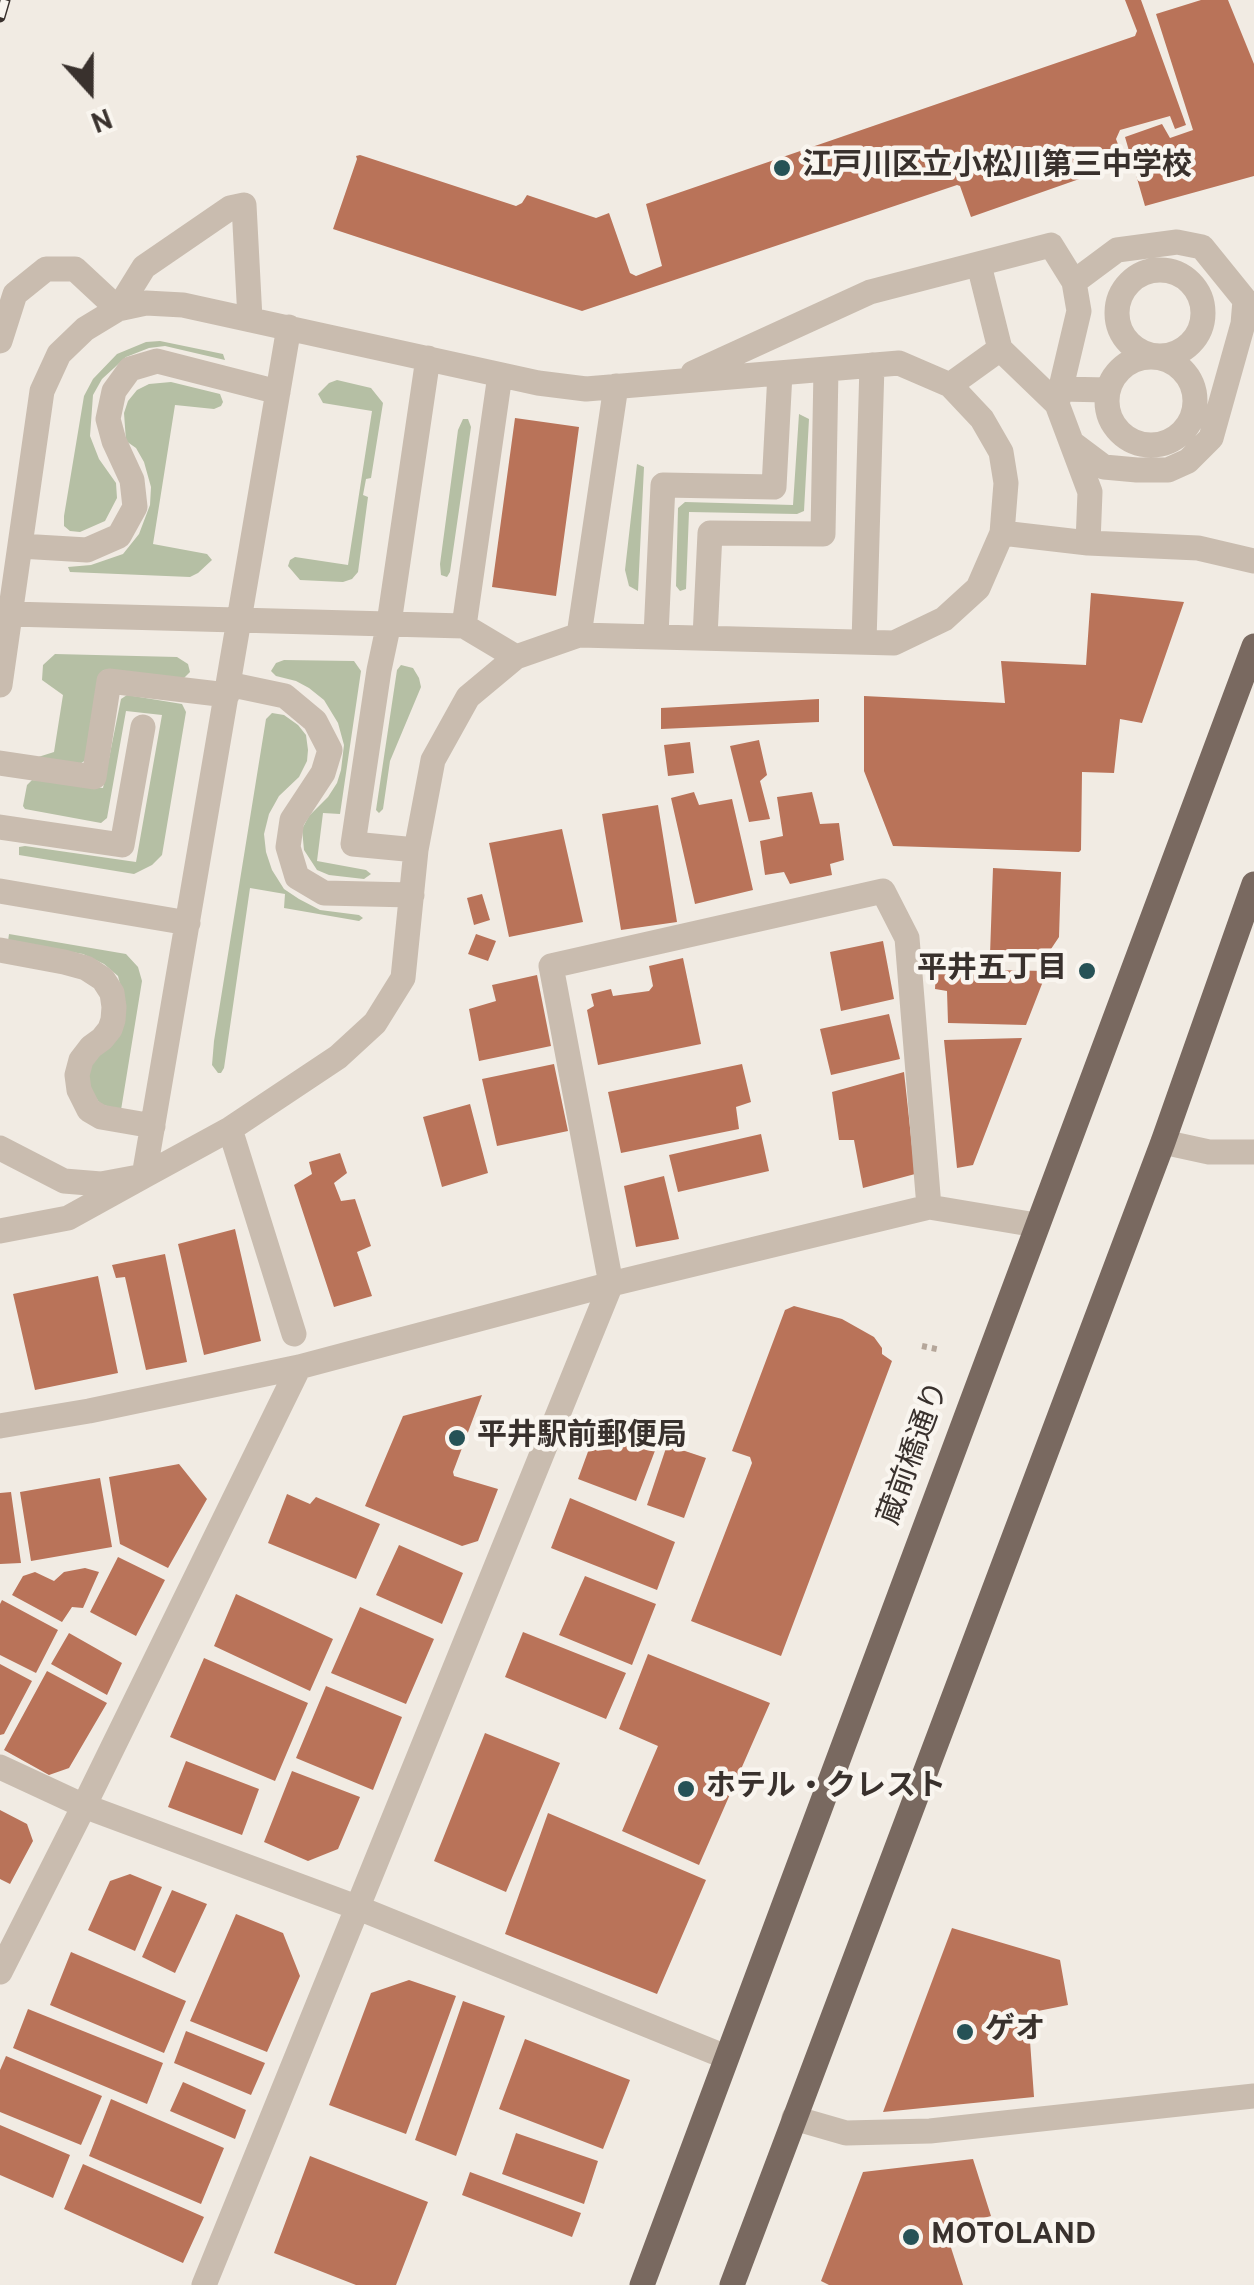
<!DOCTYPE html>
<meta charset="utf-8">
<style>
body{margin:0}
#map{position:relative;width:1254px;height:2285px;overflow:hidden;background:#f1ebe3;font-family:Overpass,sans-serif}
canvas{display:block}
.north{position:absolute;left:40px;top:40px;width:100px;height:100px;-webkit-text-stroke:8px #f9f5ef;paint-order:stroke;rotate:159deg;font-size:28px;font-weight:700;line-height:40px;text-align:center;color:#39312d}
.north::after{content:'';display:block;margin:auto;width:35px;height:45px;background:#39312d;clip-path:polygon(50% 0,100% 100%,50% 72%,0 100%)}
</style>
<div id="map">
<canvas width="1254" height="2285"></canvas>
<div class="north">N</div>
</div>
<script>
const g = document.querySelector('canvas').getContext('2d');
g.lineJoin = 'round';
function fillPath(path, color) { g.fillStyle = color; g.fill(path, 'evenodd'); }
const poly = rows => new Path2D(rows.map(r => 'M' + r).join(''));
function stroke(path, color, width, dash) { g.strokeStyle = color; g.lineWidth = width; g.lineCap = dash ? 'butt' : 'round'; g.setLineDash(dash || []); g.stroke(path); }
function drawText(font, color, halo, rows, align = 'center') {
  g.font = font + ' Overpass,"Noto Sans JP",sans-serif'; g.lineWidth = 9; g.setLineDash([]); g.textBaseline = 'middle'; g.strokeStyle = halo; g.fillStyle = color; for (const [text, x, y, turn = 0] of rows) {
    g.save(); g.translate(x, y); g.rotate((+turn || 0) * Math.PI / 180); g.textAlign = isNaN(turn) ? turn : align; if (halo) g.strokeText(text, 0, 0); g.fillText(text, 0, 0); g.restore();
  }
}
const green = poly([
 [160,341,223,354,225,360,165,346,149,348,126,357,102,379,93,395,90,436,99,459,116,483,117,498,105,521,80,532,70,531,64,526,64,516,84,396,93,379,117,354,146,342],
 [337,380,371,388,383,403,371,478,366,479,363,495,368,497,358,572,352,579,343,582,300,580,288,566,290,560,295,557,348,565,372,411,323,403,318,394,329,383],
 [171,382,220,394,223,402,221,406,214,409,175,405,153,544,207,554,212,560,198,573,190,577,70,572,68,567,91,565,123,554,139,534,150,505,151,487,144,462,136,448,126,441,124,413,128,401,137,390,149,384],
 [799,414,809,419,804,511,797,514,689,512,686,589,680,591,676,586,678,508,685,502,793,505],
 [463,419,468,419,471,427,450,572,447,577,441,575,440,564,458,430],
 [637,464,644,467,638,591,629,586,625,570],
 [55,654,177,657,188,664,190,672,182,680,103,670,87,759,80,764,35,758,54,752,63,695,42,680,43,665],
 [284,660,354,661,361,671,340,814,323,813,317,861,366,870,371,874,364,879,329,875,317,870,304,850,302,829,309,816,328,797,337,783,341,770,344,745,338,723,324,700,309,688,296,681,276,676,271,671,276,663],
 [401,665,413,668,419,678,421,687,390,761,383,809,379,813,376,810,397,670],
 [127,695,182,704,186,712,162,855,152,865,134,874,19,855,19,847,25,846,136,862,162,715,126,711,107,818,101,823,25,809,23,806,27,785,32,780,103,788,121,699],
 [272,713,284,715,298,725,306,735,308,750,307,761,299,777,279,796,269,814,264,834,266,852,272,870,284,889,299,899,320,910,359,915,363,918,359,921,284,908,285,894,250,888,224,1068,221,1073,218,1073,212,1065,214,1041,266,719],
 [9,934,126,954,138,967,142,981,121,1110,100,1104,88,1085,89,1070,126,1008,118,976,104,964,83,954,8,941]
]);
const building = poly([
 [1125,0,1141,0,1186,125,1175,129,1170,116,1120,130,1116,139,1125,163,971,217,960,186,957,185,582,311,333,229,357,159,356,156,360,155,516,206,522,203,527,195,596,218,609,213,630,273,636,276,662,266,646,204,1135,36,1137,31],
 [1201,0,1228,0,1254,64,1254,176,1145,206,1125,137,1162,124,1170,138,1193,130,1156,14],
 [515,418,579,427,556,596,492,587],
 [1091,593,1184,602,1142,723,1120,719,1114,773,1082,772,1081,850,1079,852,893,846,864,771,864,696,1005,703,1001,661,1086,665],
 [819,699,819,722,661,729,661,708],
 [759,740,767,775,760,781,770,819,749,822,730,746],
 [690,742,694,773,668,776,664,745],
 [694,792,699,805,732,799,753,890,695,904,671,798],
 [812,792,820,824,839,823,844,860,830,864,832,875,790,884,784,872,765,875,760,841,783,836,777,797],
 [658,805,677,922,621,930,602,814],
 [562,829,583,922,509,937,489,843],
 [993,868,1061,872,1059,937,1047,955,990,955],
 [482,894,490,920,474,925,467,898],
 [476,934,496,941,488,961,468,954],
 [883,941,894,999,841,1011,830,952],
 [683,958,701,1044,598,1065,587,1010,594,1006,591,994,611,989,613,996,649,991,653,986,649,966],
 [936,969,1047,971,1026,1025,948,1023,947,991,935,989],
 [537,975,551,1046,479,1061,469,1009,496,1001,492,985],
 [889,1014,900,1059,831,1075,820,1029],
 [1022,1038,973,1165,957,1168,944,1040],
 [554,1064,568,1131,497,1146,482,1079],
 [742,1064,751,1102,736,1107,739,1129,621,1153,608,1092],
 [904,1072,915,1174,863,1188,854,1140,839,1140,832,1092],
 [470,1104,488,1173,442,1187,423,1117],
 [761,1134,769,1171,678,1192,669,1155],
 [340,1153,347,1173,334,1183,341,1201,355,1199,371,1246,357,1252,372,1296,334,1307,294,1185,312,1174,309,1162],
 [664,1176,679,1239,636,1247,624,1186],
 [235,1229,261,1341,204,1355,178,1244],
 [165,1254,187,1362,146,1370,125,1277,116,1278,112,1265],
 [98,1276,118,1373,35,1390,13,1294],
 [794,1306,842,1319,874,1337,882,1348,882,1354,892,1361,781,1656,691,1621,752,1463,750,1457,732,1451,785,1310],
 [482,1395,453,1472,454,1476,498,1489,478,1541,462,1546,365,1506,403,1416],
 [597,1427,656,1448,636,1501,578,1479],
 [667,1445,706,1458,684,1518,647,1505],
 [179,1464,207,1499,168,1568,120,1544,109,1477],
 [100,1478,112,1547,31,1561,20,1492],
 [11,1492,21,1563,0,1564,0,1493],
 [287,1494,310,1504,316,1497,380,1524,356,1579,268,1543],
 [570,1498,675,1542,657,1590,551,1548],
 [399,1545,463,1573,442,1624,376,1595],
 [118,1557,165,1580,136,1636,90,1612],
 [85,1568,99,1572,83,1608,72,1607,62,1622,12,1595,23,1576,35,1572,54,1581,64,1572],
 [585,1576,656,1604,632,1665,559,1635],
 [236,1594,333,1639,310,1691,214,1646],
 [2,1600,58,1630,36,1673,0,1655,0,1604],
 [360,1607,434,1639,406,1704,331,1673],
 [523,1632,626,1673,606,1719,505,1677],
 [69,1633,122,1663,107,1695,51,1664],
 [648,1654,770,1703,699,1865,622,1831,658,1746,619,1729],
 [204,1658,308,1703,275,1781,170,1737],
 [0,1664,32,1681,4,1734,0,1735],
 [47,1671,107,1703,69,1768,49,1775,4,1750],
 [326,1686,402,1717,373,1790,296,1758],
 [485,1733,560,1763,506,1892,434,1861],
 [186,1761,259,1789,242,1835,168,1807],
 [292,1771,360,1797,338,1849,308,1861,264,1842],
 [0,1810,27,1824,33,1841,10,1884,0,1879],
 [548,1813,706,1880,657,1994,505,1934],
 [130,1874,162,1887,135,1951,88,1930,110,1881],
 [172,1890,207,1904,175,1973,142,1957],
 [236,1914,283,1933,300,1976,267,2052,190,2021],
 [952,1928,1060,1960,1068,2005,1028,2013,1034,2097,883,2112],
 [71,1952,186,2001,164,2053,50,2005],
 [409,1980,456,1996,406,2134,329,2105,371,1993],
 [463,2001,505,2016,456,2156,415,2140],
 [28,2009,163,2063,147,2104,13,2048],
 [186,2031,265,2063,251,2095,174,2063],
 [525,2039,630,2080,603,2149,499,2109],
 [6,2056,102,2096,81,2145,0,2112,0,2070],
 [183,2082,246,2110,235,2139,170,2111],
 [111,2099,224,2148,201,2204,89,2156],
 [0,2125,70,2155,53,2198,0,2175],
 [516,2133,598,2161,584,2204,502,2174],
 [310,2156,428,2202,396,2285,356,2285,274,2253],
 [973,2159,991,2216,945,2229,963,2285,829,2285,821,2281,863,2172],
 [83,2164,204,2217,183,2263,64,2209],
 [470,2172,581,2213,572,2237,462,2195]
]);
const path = poly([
 [922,1346,941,1350]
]);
const minor = poly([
 [979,265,1000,349,1057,404],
 '1117 313a43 43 0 1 1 86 0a43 43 0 1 1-86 0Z',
 [0,341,15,294,46,269,75,269,118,309,144,267,230,208,244,205,250,319],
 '1107 401a44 44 0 1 1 88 0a44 44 0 1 1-88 0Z',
 [693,373,870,292,1051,245,1074,282,1079,311,1057,404,1090,492,1088,543],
 [950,385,1000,349],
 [1060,389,1108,390],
 [1072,443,1104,467,1137,470,1168,470,1188,461,1211,438,1243,324,1245,300,1202,247,1177,242,1117,250,1074,282],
 [1002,533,1088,543,1198,548,1254,561],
 [20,546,87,550,119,536,135,507,132,480,114,441,108,419,114,391,130,369,157,361,278,392],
 [10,614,464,626,516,657],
 [464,626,500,375],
 [579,635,616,386],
 [656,635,663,485,774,487,780,373],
 [705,637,710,533,823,534,826,369],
 [864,642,872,365],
 [228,684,285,696,315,721,330,750,323,773,292,820,288,847,297,877,324,893,412,895],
 [0,685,42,391,59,354,85,329,118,309,146,303,183,305,538,383,586,389,899,363,950,385,982,419,1001,452,1006,483,1002,533,978,588,944,619,894,643,579,635,516,657,468,697,433,760,416,850,403,978,375,1023,338,1057,230,1129,144,1176,101,1184,64,1181,0,1148],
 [0,763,94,777,109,681,227,695],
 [0,827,122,845,143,727],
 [416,850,353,844,379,670,389,623,428,358],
 [0,891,188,923],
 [0,950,64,962,86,968,103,979,112,993,114,1007,113,1020,110,1029,102,1039,91,1047,81,1060,77,1075,79,1090,89,1110,101,1117,153,1126],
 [230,1129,294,1334],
 [1163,1142,1209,1152,1254,1152],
 [0,1231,68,1218,144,1176,289,327],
 [0,1426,89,1411,299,1367,611,1284,929,1207,1036,1225],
 [0,1767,84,1806,356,1907,726,2057],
 [0,1972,84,1806,299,1367],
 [794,2118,846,2133,930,2131,1254,2096],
 [204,2285,611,1284,551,966,883,891,907,938,929,1207]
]);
const major = poly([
 [642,2285,1254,646],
 [732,2285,1163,1142,1254,884]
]);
const rail = poly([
 [0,17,5,0]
]);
const markers = [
 [782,168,10,"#265256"],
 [1087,971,10,"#265256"],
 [457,1438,10,"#265256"],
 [686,1789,10,"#265256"],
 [965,2032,10,"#265256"],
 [911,2237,10,"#265256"]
];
const poiNames = [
 ["江戸川区立小松川第三中学校",802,168],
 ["平井五丁目",1067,971,"right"],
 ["平井駅前郵便局",477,1438],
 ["ホテル・クレスト",706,1789],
 ["ゲオ",985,2032],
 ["MOTOLAND",931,2237]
];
const streetNames = [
 ["蔵前橋通り",916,1454,-70]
];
fillPath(green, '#b5bfa4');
fillPath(building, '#b97359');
stroke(path, '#b5a69a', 6, [5, 5]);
stroke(minor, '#c9bcaf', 25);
stroke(major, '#796960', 25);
stroke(rail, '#39312d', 11);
stroke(rail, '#f9f5ef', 8, [22]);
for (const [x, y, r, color] of markers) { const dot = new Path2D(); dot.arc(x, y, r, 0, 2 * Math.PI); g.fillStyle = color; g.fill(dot); stroke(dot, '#f9f5ef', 4); }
drawText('bold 30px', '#39312d', '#f9f5ef', poiNames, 'left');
drawText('30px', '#39312d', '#f9f5ef', streetNames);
</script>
